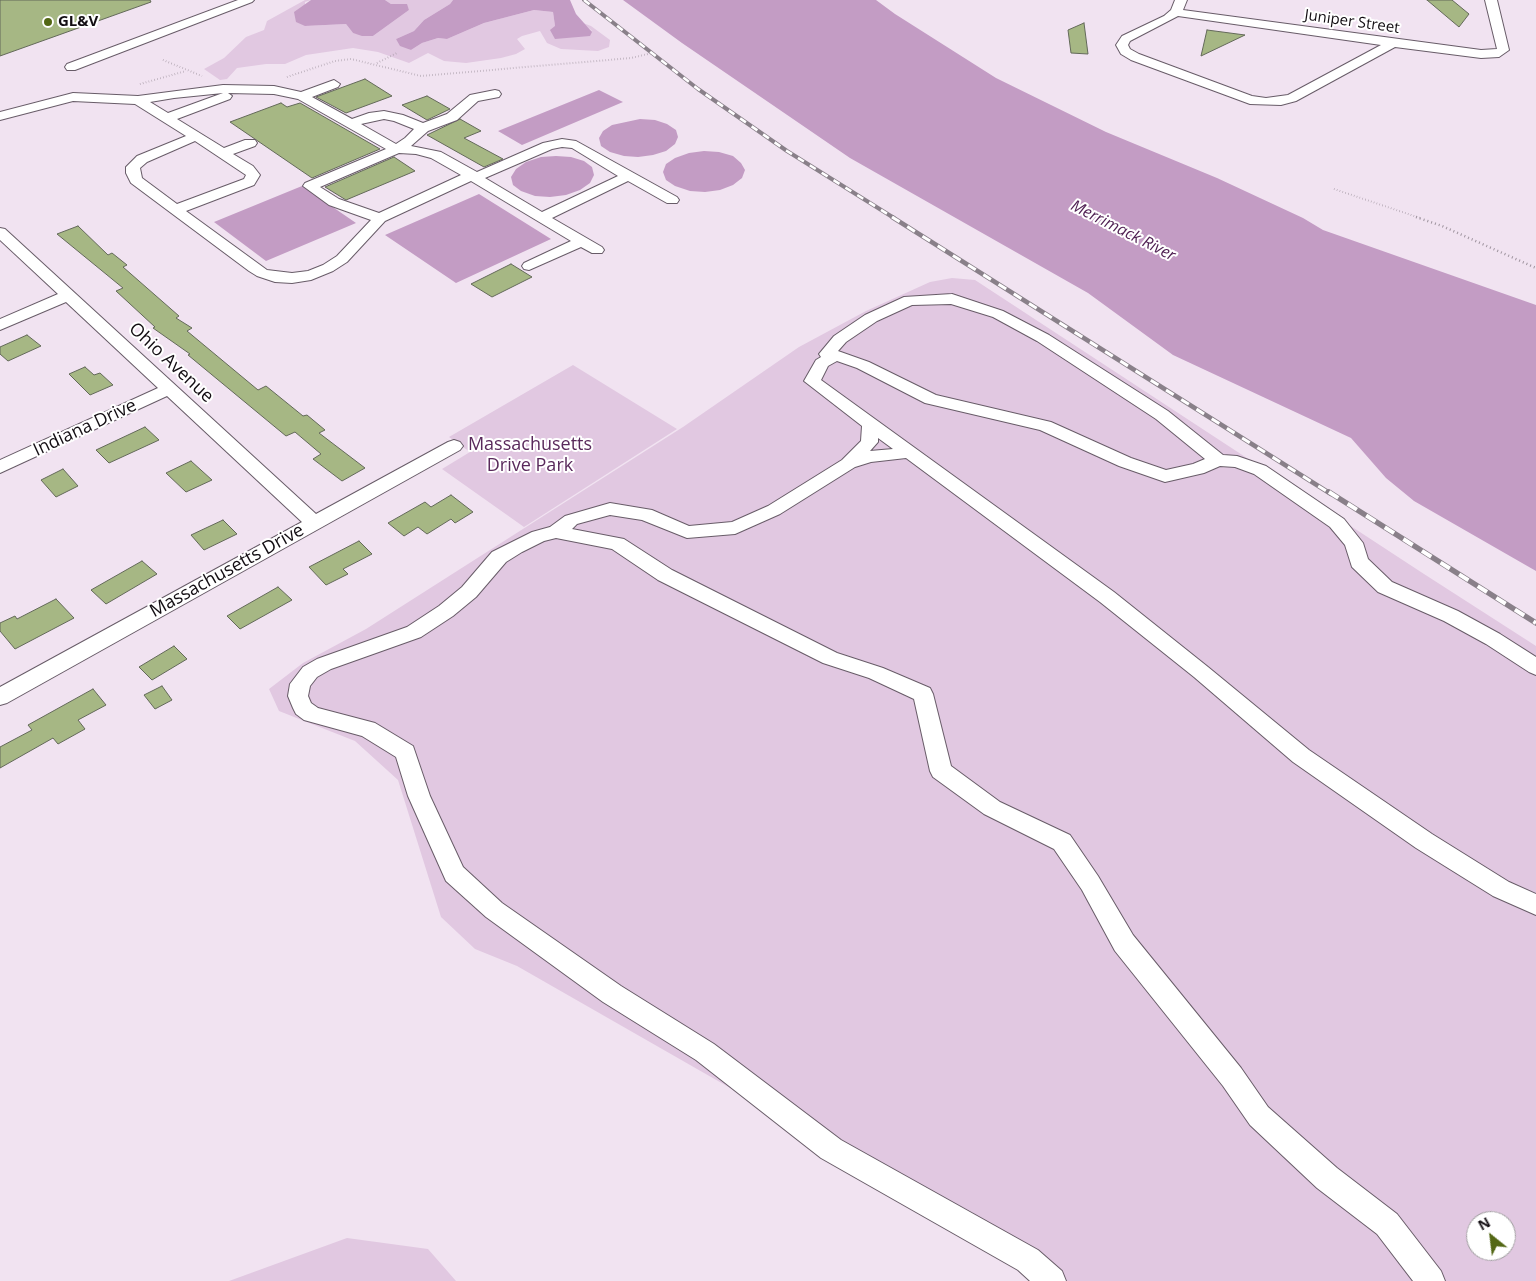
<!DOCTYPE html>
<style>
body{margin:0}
#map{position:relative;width:1536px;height:1281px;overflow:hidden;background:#f1e3f1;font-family:"Open Sans",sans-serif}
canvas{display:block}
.north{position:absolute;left:1466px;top:1211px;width:50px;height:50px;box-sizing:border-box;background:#fff;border:1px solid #a09ea0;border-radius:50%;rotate:331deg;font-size:14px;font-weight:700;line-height:20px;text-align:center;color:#120d12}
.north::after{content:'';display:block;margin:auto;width:18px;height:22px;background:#536715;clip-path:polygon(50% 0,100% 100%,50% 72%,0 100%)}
</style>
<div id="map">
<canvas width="1536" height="1281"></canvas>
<div class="north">N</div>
</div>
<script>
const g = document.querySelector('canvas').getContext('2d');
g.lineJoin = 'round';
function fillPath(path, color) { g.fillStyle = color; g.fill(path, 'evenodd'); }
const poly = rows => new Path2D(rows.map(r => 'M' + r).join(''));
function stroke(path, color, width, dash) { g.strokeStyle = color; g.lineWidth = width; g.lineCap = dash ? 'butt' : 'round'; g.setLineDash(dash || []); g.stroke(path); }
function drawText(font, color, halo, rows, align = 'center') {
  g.font = font + ' "Open Sans",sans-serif'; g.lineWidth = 4; g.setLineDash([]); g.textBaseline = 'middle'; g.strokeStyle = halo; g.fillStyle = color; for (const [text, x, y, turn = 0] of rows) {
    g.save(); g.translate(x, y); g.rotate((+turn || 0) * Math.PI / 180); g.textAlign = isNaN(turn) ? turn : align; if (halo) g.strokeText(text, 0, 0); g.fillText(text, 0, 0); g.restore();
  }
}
const green = poly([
 [305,0,311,0,305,2,305,26,346,24,353,33,373,36,409,10,406,4,391,4,385,0,453,0,450,4,424,20,414,31,396,39,411,50,422,43,438,38,447,39,484,23,534,10,553,12,555,26,592,31,583,23,591,26,610,40,609,47,598,51,561,49,547,43,540,31,522,36,517,39,525,49,516,54,501,58,466,63,444,61,428,53,409,63,378,52,353,48,306,55,285,64,266,64,237,68,227,79,220,80,204,69,224,58,246,37,264,30,267,21],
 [952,278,975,280,1424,574,1536,646,1536,1281,1061,1281,972,1212,746,1097,517,966,475,949,441,917,398,780,355,741,279,711,269,689,303,663,366,629,683,427,799,347,866,311,930,282],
 [1476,1221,1506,1221,1506,1251,1476,1251],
 [573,365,677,429,524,527,442,469,470,452,449,437],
 [347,1238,428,1249,456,1281,229,1281]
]);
const water = poly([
 [311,0,385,0,391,4,407,4,409,10,373,36,362,36,353,33,346,24,305,26,296,22,294,12],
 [453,0,570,0,576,14,592,32,590,36,555,39,550,30,555,26,553,12,534,10,484,23,447,39,438,38,422,43,411,50,400,46,396,39,414,31,424,20,450,4],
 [623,0,876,0,895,14,996,78,1106,132,1217,178,1303,218,1323,230,1536,305,1536,571,1414,501,1386,478,1351,438,1173,355,1088,293,850,158,682,43],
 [599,90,623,102,522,145,498,131],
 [640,119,655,120,667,124,676,130,678,137,675,144,666,151,653,155,638,157,624,156,610,152,601,146,599,138,603,131,612,125],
 [704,151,719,152,733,156,741,163,745,170,742,178,733,185,720,190,705,192,690,191,675,186,666,180,663,172,666,164,675,158,689,153],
 [556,156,571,157,584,161,592,167,594,175,590,183,580,190,566,195,550,197,535,196,521,191,513,185,511,177,516,169,526,162,541,157],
 [302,186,356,223,266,261,214,222],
 [479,194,551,239,456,283,385,235]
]);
const building = poly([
 [0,0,150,0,151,2,0,56,0,0],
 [1427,0,1452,0,1469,14,1459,27,1427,0],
 [1084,23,1088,54,1071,53,1068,30,1084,23],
 [1207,30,1245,35,1201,56,1207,30],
 [365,79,392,96,346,113,316,97,365,79],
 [427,96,450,109,427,120,402,105,427,96],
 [281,103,287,107,300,103,380,149,312,178,230,122,281,103],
 [460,119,481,131,464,138,503,159,484,167,427,135,460,119],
 [394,157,415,171,346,200,325,187,394,157],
 [78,226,108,255,112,253,127,265,123,267,179,316,176,318,192,328,187,331,258,390,266,386,303,416,307,415,325,430,319,433,365,468,342,481,313,459,321,454,295,432,286,436,188,355,190,354,153,328,155,327,116,291,123,288,57,234,78,226],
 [511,264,532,277,492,297,471,284,511,264],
 [27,335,41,346,8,361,0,354,0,347,27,335],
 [85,367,94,375,100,373,113,385,90,395,69,374,85,367],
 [145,427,159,440,109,463,96,450,145,427],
 [191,461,212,480,186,492,166,473,191,461],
 [63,469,78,486,56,497,41,480,63,469],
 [451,495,473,512,455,523,451,519,427,534,418,527,404,536,388,523,425,502,431,507,451,495],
 [223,520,237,534,204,550,191,535,223,520],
 [359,541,372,554,343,569,348,574,326,585,309,567,359,541],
 [142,561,157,574,106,604,91,590,142,561],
 [278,587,292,600,240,629,227,616,278,587],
 [56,599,74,618,15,649,0,631,0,623,15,616,17,619,56,599],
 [174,646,187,659,152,680,139,667,174,646],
 [162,686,172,700,155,709,144,695,162,686],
 [93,689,106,705,78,720,85,729,58,744,53,738,0,768,0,747,32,730,28,725,93,689]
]);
const pathFar1 = poly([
 [163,60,202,76],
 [377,63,397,53],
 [287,77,335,61,351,59,421,76,631,58,652,53],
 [140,84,186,71],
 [1334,189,1420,218]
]);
const path = poly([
 [1416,217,1442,226,1536,268]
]);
const minor = poly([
 [238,0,254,0,252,2,75,70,67,70,65,67,67,64,238,0],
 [1175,0,1187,0,1183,10,1481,50,1497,49,1485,0,1497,0,1509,50,1499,57,1481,58,1395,47,1296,101,1281,105,1250,104,1131,60,1121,54,1116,45,1122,36,1164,16,1171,10,1175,0],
 [1178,16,1381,45,1288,95,1266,98,1252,96,1139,54,1130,49,1128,45,1130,41,1178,16],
 [334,80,340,84,338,87,312,97,352,119,369,113,384,111,403,115,423,123,447,114,470,95,495,90,499,91,501,94,499,97,478,101,457,120,428,131,411,146,441,152,477,172,543,143,562,139,576,141,677,197,679,200,677,203,667,203,628,181,552,218,602,247,604,250,602,253,592,253,581,247,529,270,524,269,522,266,524,263,571,241,471,181,385,221,347,262,333,271,311,280,292,283,275,282,257,276,249,271,131,183,126,173,126,167,137,156,186,136,135,104,73,101,0,120,0,112,73,93,138,96,223,85,274,86,301,92,334,80],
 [223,93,168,113,150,102,174,98,223,93],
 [228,93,274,94,298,99,386,149,305,183,303,186,329,205,371,220,337,256,323,265,308,271,292,273,267,270,186,211,254,185,260,175,253,166,233,154,255,146,257,143,255,140,245,140,224,148,177,119,230,99,232,96,228,93],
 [384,119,394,121,414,129,405,138,396,144,361,124,384,119],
 [195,141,246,175,244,179,177,204,142,178,140,168,147,162,195,141],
 [562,147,572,148,618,176,542,212,485,178,552,149,562,147],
 [399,153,416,154,431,158,461,175,379,213,339,199,320,187,399,153],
 [0,228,5,229,316,514,448,442,454,440,460,442,463,446,460,450,7,703,0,705,0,687,302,522,167,396,0,473,0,460,158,388,66,302,0,330,0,319,58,294,0,240,0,228],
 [952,294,1003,311,1049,335,1168,411,1223,455,1237,456,1266,466,1344,519,1363,543,1368,559,1392,582,1458,611,1500,634,1536,657,1536,675,1529,672,1486,644,1444,621,1378,592,1352,567,1345,545,1330,527,1254,474,1235,467,1220,466,1204,473,1165,482,1119,466,1040,430,925,403,857,368,837,361,828,366,821,380,1114,592,1208,667,1309,750,1432,834,1509,882,1536,894,1536,915,1493,896,1416,848,1293,762,1194,677,1100,602,906,458,871,462,855,467,780,514,735,534,687,538,642,520,610,515,577,524,572,529,624,539,672,570,837,653,883,668,930,688,933,694,951,766,1000,802,1070,835,1098,876,1133,935,1241,1068,1268,1107,1337,1168,1397,1214,1441,1271,1445,1281,1413,1281,1377,1234,1317,1188,1250,1125,1223,1086,1115,951,1082,890,1054,849,984,814,933,777,930,771,914,699,869,678,823,663,658,580,612,549,556,538,544,541,522,552,506,562,476,597,453,616,421,637,331,669,317,677,310,686,308,696,311,703,318,708,375,723,413,746,430,796,463,867,502,903,621,986,714,1044,841,1140,1038,1250,1062,1271,1066,1281,1030,1281,1018,1270,821,1158,696,1060,603,1002,486,917,446,881,408,796,396,757,362,736,304,720,296,714,293,708,288,696,290,684,303,667,317,659,407,627,439,606,462,587,492,552,532,532,550,527,565,516,610,503,652,510,689,526,732,522,768,506,842,460,861,441,862,426,804,381,816,360,821,357,819,354,834,336,865,315,904,297,952,294],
 [951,304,993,317,1037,341,1156,419,1205,459,1193,464,1166,470,1131,458,1051,422,936,395,869,362,838,351,846,342,877,321,912,305,951,304],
 [878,438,893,449,870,451,878,442,878,438]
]);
const railFar2 = poly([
 [584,0,698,89,787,151,894,218]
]);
const railFar1 = poly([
 [892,217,1331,494]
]);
const rail = poly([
 [1329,492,1536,623]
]);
const markers = [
 [48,22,5,"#536715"]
];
const farPoinames = [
 ["GL&V",58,22]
];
const farStreetnames = [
 ["Juniper Street",1352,22,8]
];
const farWaternames = [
 ["Merrimack River",1123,231,27]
];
const streetNames = [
 ["Ohio Avenue",171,363,43],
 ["Indiana Drive",85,428,-25],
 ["Massachusetts Drive",227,571,-29]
];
const parkNames = [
 ["Massachusetts",530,445],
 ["Drive Park",530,466]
];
fillPath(green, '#e1c8e1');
fillPath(water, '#c39cc4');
fillPath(building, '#a6b784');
stroke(building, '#636959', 1);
stroke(minor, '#685c68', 2);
stroke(pathFar1, '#9f949f', 2, [0.5, 2.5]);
stroke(path, '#9f949f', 2.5, [1, 3]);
fillPath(minor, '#fff');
stroke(railFar2, '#898089', 4);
stroke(railFar1, '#898089', 4.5);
stroke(rail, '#898089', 5.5);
stroke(railFar2, '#fff', 2.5, [7]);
stroke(railFar1, '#fff', 3, [9]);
stroke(rail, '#fff', 4, [11]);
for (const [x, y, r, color] of markers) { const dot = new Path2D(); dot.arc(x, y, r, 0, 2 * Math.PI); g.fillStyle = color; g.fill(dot); stroke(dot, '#fff', 2); }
drawText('bold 15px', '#120d12', '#fff', farPoinames, 'left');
drawText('15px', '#120d12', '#fff', farStreetnames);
drawText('italic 16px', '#512254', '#fff', farWaternames);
drawText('18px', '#120d12', '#fff', streetNames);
drawText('18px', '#59295b', '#fff', parkNames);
</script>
